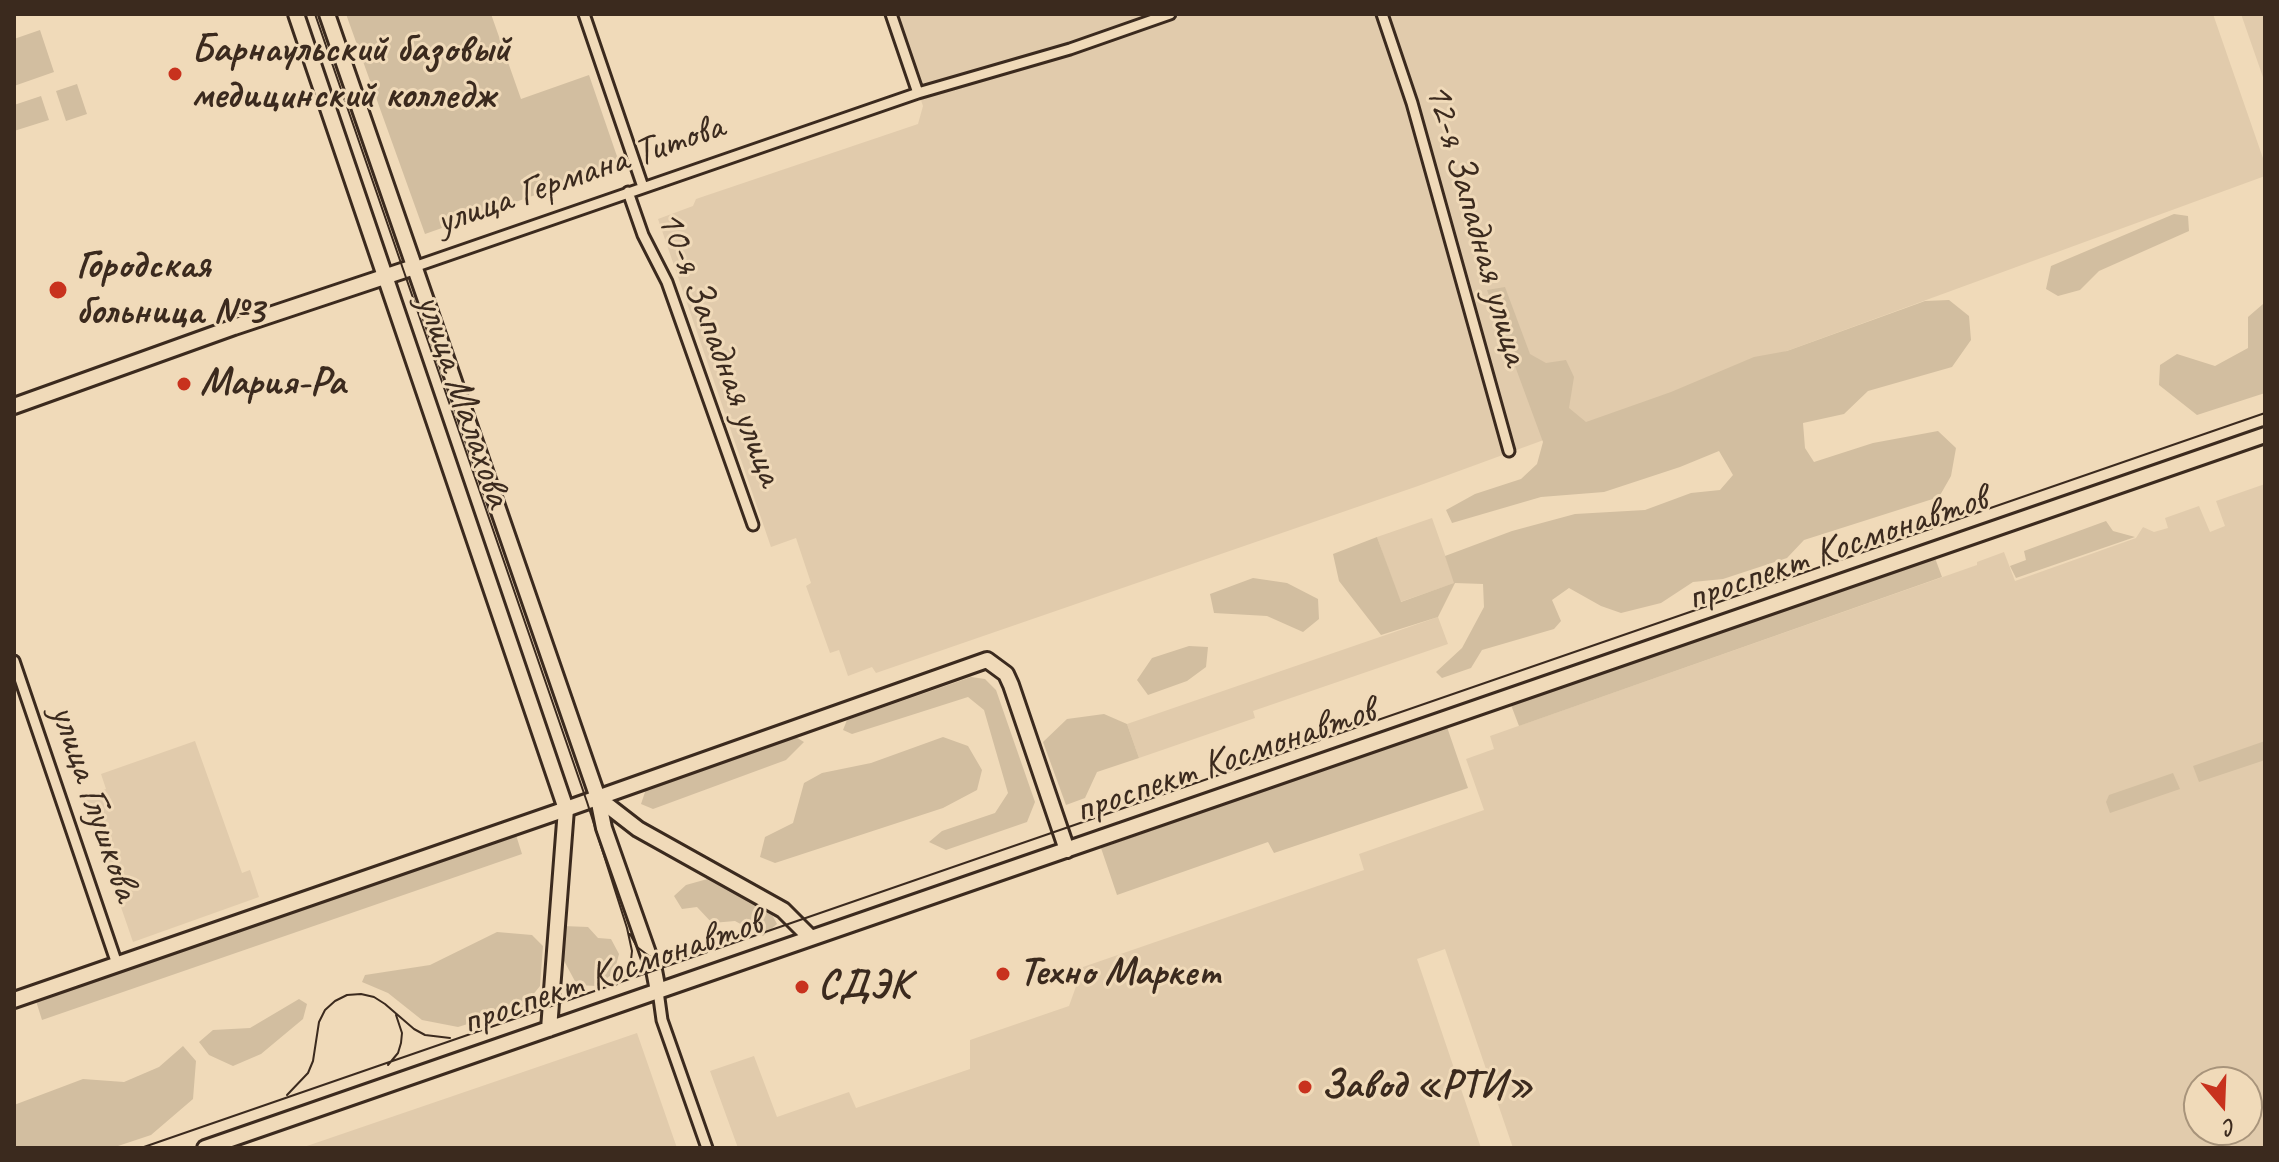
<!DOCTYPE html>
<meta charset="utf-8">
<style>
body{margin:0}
#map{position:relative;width:2279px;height:1162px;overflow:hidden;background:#f0dab9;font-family:Caveat,sans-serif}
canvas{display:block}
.frame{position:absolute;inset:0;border:16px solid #3b2a1e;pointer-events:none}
.north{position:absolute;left:2183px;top:1066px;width:80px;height:80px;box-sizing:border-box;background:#f0dab9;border:2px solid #a8947b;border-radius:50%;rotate:161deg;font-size:22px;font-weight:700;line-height:32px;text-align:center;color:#3b2a1e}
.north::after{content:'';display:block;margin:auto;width:28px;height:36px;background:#c8321e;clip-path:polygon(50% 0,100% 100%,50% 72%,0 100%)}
</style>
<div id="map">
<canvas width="2279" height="1162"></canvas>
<div class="frame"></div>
<div class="north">С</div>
</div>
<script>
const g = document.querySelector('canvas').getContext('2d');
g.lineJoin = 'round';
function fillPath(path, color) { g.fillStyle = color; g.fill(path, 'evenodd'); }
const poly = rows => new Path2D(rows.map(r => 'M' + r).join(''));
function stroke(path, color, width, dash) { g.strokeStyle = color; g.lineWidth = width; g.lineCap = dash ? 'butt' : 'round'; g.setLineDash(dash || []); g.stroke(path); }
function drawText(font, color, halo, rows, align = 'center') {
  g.font = font + ' Caveat,sans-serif'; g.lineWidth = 6; g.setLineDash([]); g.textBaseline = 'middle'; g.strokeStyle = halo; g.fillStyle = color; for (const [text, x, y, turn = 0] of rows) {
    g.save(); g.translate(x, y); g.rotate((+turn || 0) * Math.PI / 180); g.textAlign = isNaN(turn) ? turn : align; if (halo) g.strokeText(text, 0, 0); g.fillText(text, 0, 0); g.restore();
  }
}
const built = poly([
 [892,14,2213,14,2265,164,2265,176,1418,486,876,673,872,667,848,676,839,650,830,653,806,586,811,583,796,538,771,547,658,219,693,206,696,199,918,124,923,106],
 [2241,14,2265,14,2265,83],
 [2265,484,2265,1148,1513,1148,1445,949,1417,959,1481,1148,738,1148,710,1071,754,1056,777,1117,849,1092,856,1108,970,1069,970,1040,1069,1006,1083,967,1364,870,1359,854,1484,810,1466,759,1494,749,1490,736,1977,565,1977,562,2004,552,2015,581,2136,538,2143,527,2154,532,2168,528,2165,518,2199,506,2210,532,2225,526,2216,501],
 [2199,1082,2247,1082,2247,1130,2199,1130],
 [1432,518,1455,583,1400,602,1377,537],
 [1438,617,1448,644,1253,711,1255,718,1139,758,1127,724],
 [195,741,242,873,250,870,259,897,133,942,83,797,106,789,101,774],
 [637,1033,677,1148,301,1148]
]);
const green = poly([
 [346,14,491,14,521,99,589,75,620,165,425,234],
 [40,30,54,72,14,86,14,39],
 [77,84,87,114,66,121,56,91],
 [41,96,49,120,14,131,14,105],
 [2174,214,2188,216,2189,231,2099,271,2080,290,2058,296,2046,289,2051,266],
 [1505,287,1530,354,1546,363,1566,360,1574,377,1569,408,1586,422,1671,392,1754,357,1787,351,1925,301,1949,300,1969,316,1971,340,1952,367,1868,391,1844,414,1803,423,1805,448,1814,462,1873,443,1938,431,1956,448,1951,476,1939,497,1804,540,1787,558,1723,579,1693,582,1661,603,1621,613,1601,606,1569,588,1552,600,1561,621,1554,629,1482,650,1471,668,1442,678,1436,672,1462,648,1484,607,1483,584,1455,583,1438,617,1381,635,1339,581,1333,554,1377,537,1401,602,1454,583,1445,556,1512,531,1575,514,1645,510,1691,493,1720,490,1733,475,1719,451,1680,467,1604,492,1541,497,1452,523,1446,510,1475,494,1521,479,1537,464,1543,442,1487,290],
 [2263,304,2265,304,2265,393,2197,415,2159,385,2160,365,2177,354,2215,366,2248,348,2248,317],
 [2106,521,2113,531,2135,537,2016,578,2010,566,2026,560,2024,551],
 [1935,558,1942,577,1519,726,1511,705],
 [1253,578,1287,583,1318,599,1319,619,1303,632,1267,616,1214,613,1210,594],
 [1189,646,1208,647,1206,667,1187,681,1148,695,1137,680,1152,658],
 [971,677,985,679,996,690,1035,802,1027,822,946,850,929,842,942,831,995,813,1008,793,984,710,968,697,852,734,843,730,847,720],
 [1104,714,1127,724,1139,758,1097,772,1085,798,1066,805,1043,742,1067,719],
 [1447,727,1468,788,1274,853,1268,842,1117,895,1101,848],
 [794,736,804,742,786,760,653,809,641,804,646,789],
 [943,737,968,746,982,770,977,790,943,808,775,863,760,857,765,837,793,823,804,783,822,773,871,763],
 [2265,741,2265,760,2199,782,2193,766],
 [2173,773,2180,789,2110,813,2106,802,2109,795],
 [516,835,522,854,42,1020,36,1001],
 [711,878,769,909,777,924,763,936,735,921,712,923,697,907,682,909,674,896,686,885],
 [563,926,588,927,598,938,611,939,619,954,614,973,596,986,577,985,562,957],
 [497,932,532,935,543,946,540,986,523,1007,458,1027,422,1020,388,993,362,982,365,975,430,965],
 [299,999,307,1004,303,1019,261,1054,233,1066,209,1055,199,1042,213,1030,250,1028],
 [183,1046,196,1061,193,1099,151,1135,112,1148,14,1148,14,1105,83,1079,124,1082,159,1067]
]);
const street = poly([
 [584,14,643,187],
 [891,14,918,93],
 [1382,14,1412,103,1509,451],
 [628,192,643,235,667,282,753,525],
 [414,267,918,93,1070,49,1170,14],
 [14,661,117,964],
 [658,991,662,1020,707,1148]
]);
const secondary = poly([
 [14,406,234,327,414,267],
 [598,798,638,829,783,910,811,938],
 [658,991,2265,435],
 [14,1000,566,809,987,660,1006,674,1011,685,1067,850]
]);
const primary = poly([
 [296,14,566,809,549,1029],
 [205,1148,658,991,654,970,604,828,598,798,327,14]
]);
const tram = poly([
 [315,14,587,802,627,928,632,951,631,960,625,975,616,985],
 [630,934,637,947,649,956,675,960],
 [388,1065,398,1053,401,1043,402,1033,396,1015],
 [287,1095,308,1073,313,1061,319,1022,325,1010,335,1001,347,995,361,994,374,997,385,1004,414,1029,425,1035,450,1038],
 [141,1148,2265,413]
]);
const markers = [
 [175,74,8,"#c8321e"],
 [58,290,10,"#c8321e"],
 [184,384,8,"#c8321e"],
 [1003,974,8,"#c8321e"],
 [802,987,8,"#c8321e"],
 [1305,1087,8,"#c8321e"]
];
const poiNames = [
 ["Барнаульский базовый",191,51],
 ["медицинский колледж",191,97],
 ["Городская",76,267],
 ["больница №3",76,313],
 ["Мария-Ра",200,384],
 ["Техно Маркет",1019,974],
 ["СДЭК",818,987],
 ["Завод «РТИ»",1321,1087]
];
const streetNames = [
 ["улица Германа Титова",580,175,-19],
 ["12-я Западная улица",1476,224,74],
 ["10-я Западная улица",719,348,69],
 ["улица Малахова",463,401,71],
 ["проспект Космонавтов",1837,549,-19],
 ["проспект Космонавтов",1225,761,-19],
 ["улица Глушкова",94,803,71],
 ["проспект Космонавтов",612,973,-19]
];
fillPath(built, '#e1cbac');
fillPath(green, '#d2bea0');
stroke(street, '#3b2a1e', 15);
stroke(secondary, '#3b2a1e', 20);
stroke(primary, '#3b2a1e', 20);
stroke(street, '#f0dab9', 9);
stroke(secondary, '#f0dab9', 14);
stroke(primary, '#f0dab9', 14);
stroke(tram, '#3b2a1e', 2);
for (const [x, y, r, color] of markers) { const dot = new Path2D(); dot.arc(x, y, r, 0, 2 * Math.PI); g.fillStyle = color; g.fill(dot); stroke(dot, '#f0dab9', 3); }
drawText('bold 40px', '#3b2a1e', '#f0dab9', poiNames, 'left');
drawText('40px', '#3b2a1e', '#f0dab9', streetNames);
</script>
